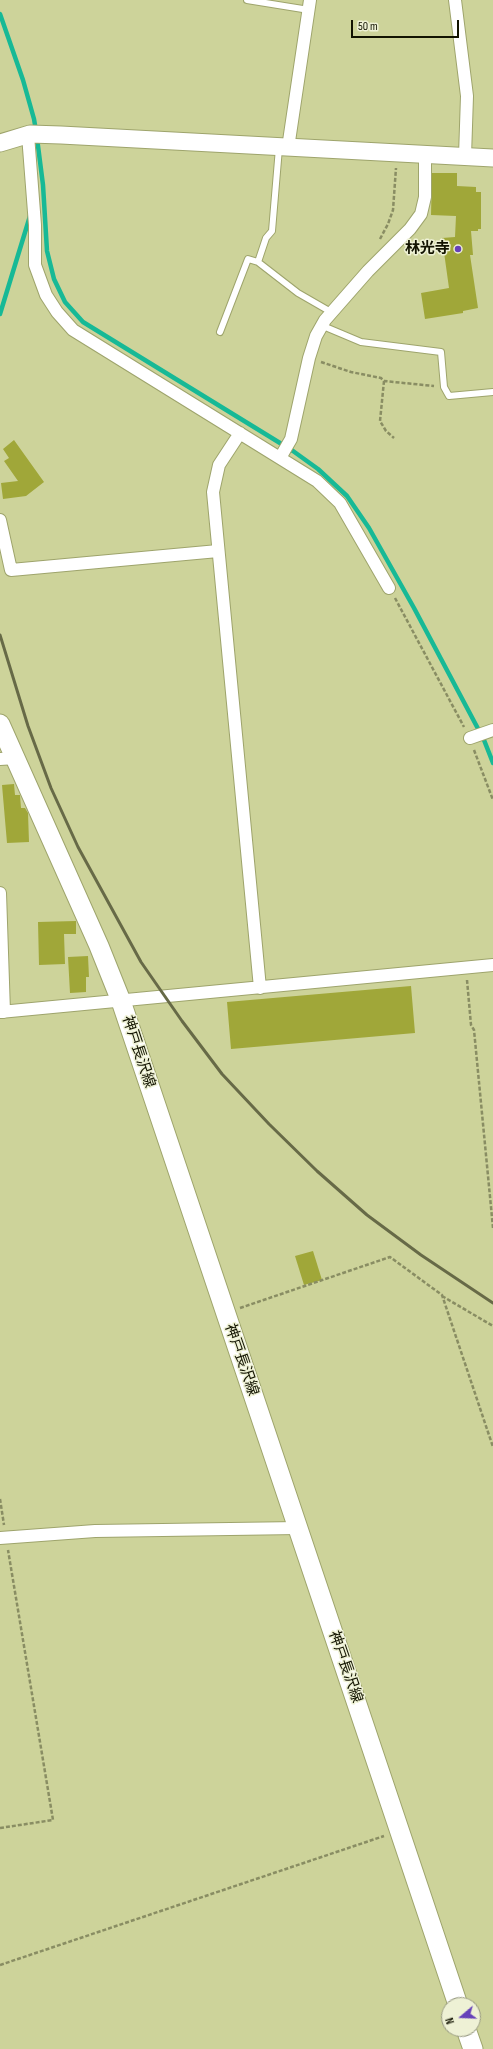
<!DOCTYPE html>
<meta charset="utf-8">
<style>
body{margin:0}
#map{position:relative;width:493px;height:2049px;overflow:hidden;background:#cdd39a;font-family:"Sofia Sans Condensed",sans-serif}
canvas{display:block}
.north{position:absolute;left:441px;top:1997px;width:40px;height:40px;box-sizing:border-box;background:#eef1d5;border:1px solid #969880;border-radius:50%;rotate:251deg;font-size:11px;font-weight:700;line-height:16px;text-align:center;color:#121301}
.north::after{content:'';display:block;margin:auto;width:14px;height:18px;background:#6641b9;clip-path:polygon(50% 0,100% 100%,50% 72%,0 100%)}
.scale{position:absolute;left:351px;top:20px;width:108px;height:18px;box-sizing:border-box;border:2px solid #121301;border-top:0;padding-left:5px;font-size:12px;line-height:14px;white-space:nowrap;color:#121301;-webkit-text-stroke:3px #eef1d5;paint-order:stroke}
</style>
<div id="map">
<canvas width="493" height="2049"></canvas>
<div class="north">N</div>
<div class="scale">50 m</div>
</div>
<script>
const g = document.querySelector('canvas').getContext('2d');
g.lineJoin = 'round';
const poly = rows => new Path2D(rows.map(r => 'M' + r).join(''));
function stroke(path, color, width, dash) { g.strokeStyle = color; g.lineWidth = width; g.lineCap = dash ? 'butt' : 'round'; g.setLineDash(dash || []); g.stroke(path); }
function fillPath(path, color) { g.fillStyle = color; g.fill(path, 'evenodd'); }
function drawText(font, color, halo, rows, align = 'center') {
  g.font = font + ' "Sofia Sans Condensed","Noto Sans JP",sans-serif'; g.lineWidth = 3; g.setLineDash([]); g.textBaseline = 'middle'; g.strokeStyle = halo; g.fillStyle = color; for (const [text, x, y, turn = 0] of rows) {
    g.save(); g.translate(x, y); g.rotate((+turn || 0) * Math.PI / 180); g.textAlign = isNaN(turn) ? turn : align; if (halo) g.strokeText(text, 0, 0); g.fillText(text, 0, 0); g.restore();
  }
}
const stream = poly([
 [0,14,23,80,34,119,36,131],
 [37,138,43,185,47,251,54,279,65,302,83,322,293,451,318,469,347,496,369,528,414,608,484,740,493,763],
 [0,314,30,216]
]);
const building = poly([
 [432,173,457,173,457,186,476,187,476,192,481,192,481,229,478,229,478,231,471,231,473,255,470,255,478,308,463,311,463,313,425,319,421,293,449,288,442,238,455,237,456,216,431,215],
 [14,440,44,482,26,496,3,499,1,483,18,481,4,461,9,458,3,449],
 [14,784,15,795,20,795,21,808,25,808,28,813,29,842,7,843,2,785],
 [76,921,76,934,64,934,65,964,39,965,38,922],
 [88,956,89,977,86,977,86,992,70,993,68,957],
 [411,986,415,1033,231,1049,227,1002],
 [313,1251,322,1280,304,1285,295,1256]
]);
const path = poly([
 [380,239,388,224,393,210,396,168],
 [321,362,351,372,381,378,384,381,434,386],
 [384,381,380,421,386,431,394,438],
 [395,598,464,727],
 [474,750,493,800],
 [467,980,471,1025,474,1030,493,1228],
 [442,1296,493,1326],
 [240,1308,390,1257,442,1295,493,1447],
 [0,1499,4,1525],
 [0,1828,53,1820,8,1550],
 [0,1965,384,1836]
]);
const lane = poly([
 [247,0,309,10],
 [258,262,266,238,272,231,279,148],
 [323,326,361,342,441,352,444,387,449,396,493,392],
 [220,332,248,259,258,262,298,293,331,312]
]);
const street = poly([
 [455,0,467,96,465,156],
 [28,135,35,225,35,265,46,295,57,312,73,330,317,481,340,503,389,588],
 [288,148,310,0],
 [240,433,219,465,213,492,260,988],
 [280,458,291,439,309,358,316,336,325,320,368,271,410,229,421,214,425,197,425,154],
 [0,520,11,570,218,551],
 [470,738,493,730],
 [0,759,16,758],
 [0,893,4,1012],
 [0,1012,493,965],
 [0,1538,95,1531,298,1528]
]);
const secondary = poly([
 [0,143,30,134,61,135,493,158]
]);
const primary = poly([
 [0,724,99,946,121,1001,458,2005],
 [466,2029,473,2049]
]);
const rail = poly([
 [0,635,28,726,51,788,78,847,141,962,182,1021,222,1074,269,1124,317,1171,367,1215,421,1255,493,1303]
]);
const markers = [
 [458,249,4,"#6641b9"]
];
const poiNames = [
 ["林光寺",450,249]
];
const streetNames = [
 ["神戸長沢線",138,1052,72],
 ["神戸長沢線",241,1360,71],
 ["神戸長沢線",345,1667,71]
];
stroke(stream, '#17b996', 4.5);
fillPath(building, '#a0a739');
stroke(lane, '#9ea46c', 8);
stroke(street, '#9ea46c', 14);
stroke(secondary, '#9ea46c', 19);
stroke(primary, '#9ea46c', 21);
stroke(path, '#898d63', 2.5, [4, 2]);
stroke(lane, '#fff', 6);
stroke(street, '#fff', 12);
stroke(secondary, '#fff', 17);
stroke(primary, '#fff', 19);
stroke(rail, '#676a47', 3);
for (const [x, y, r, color] of markers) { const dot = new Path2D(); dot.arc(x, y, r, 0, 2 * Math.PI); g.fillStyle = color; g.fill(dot); stroke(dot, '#eef1d5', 1.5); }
drawText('bold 15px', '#121301', '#eef1d5', poiNames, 'right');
drawText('15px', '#121301', '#eef1d5', streetNames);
</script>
